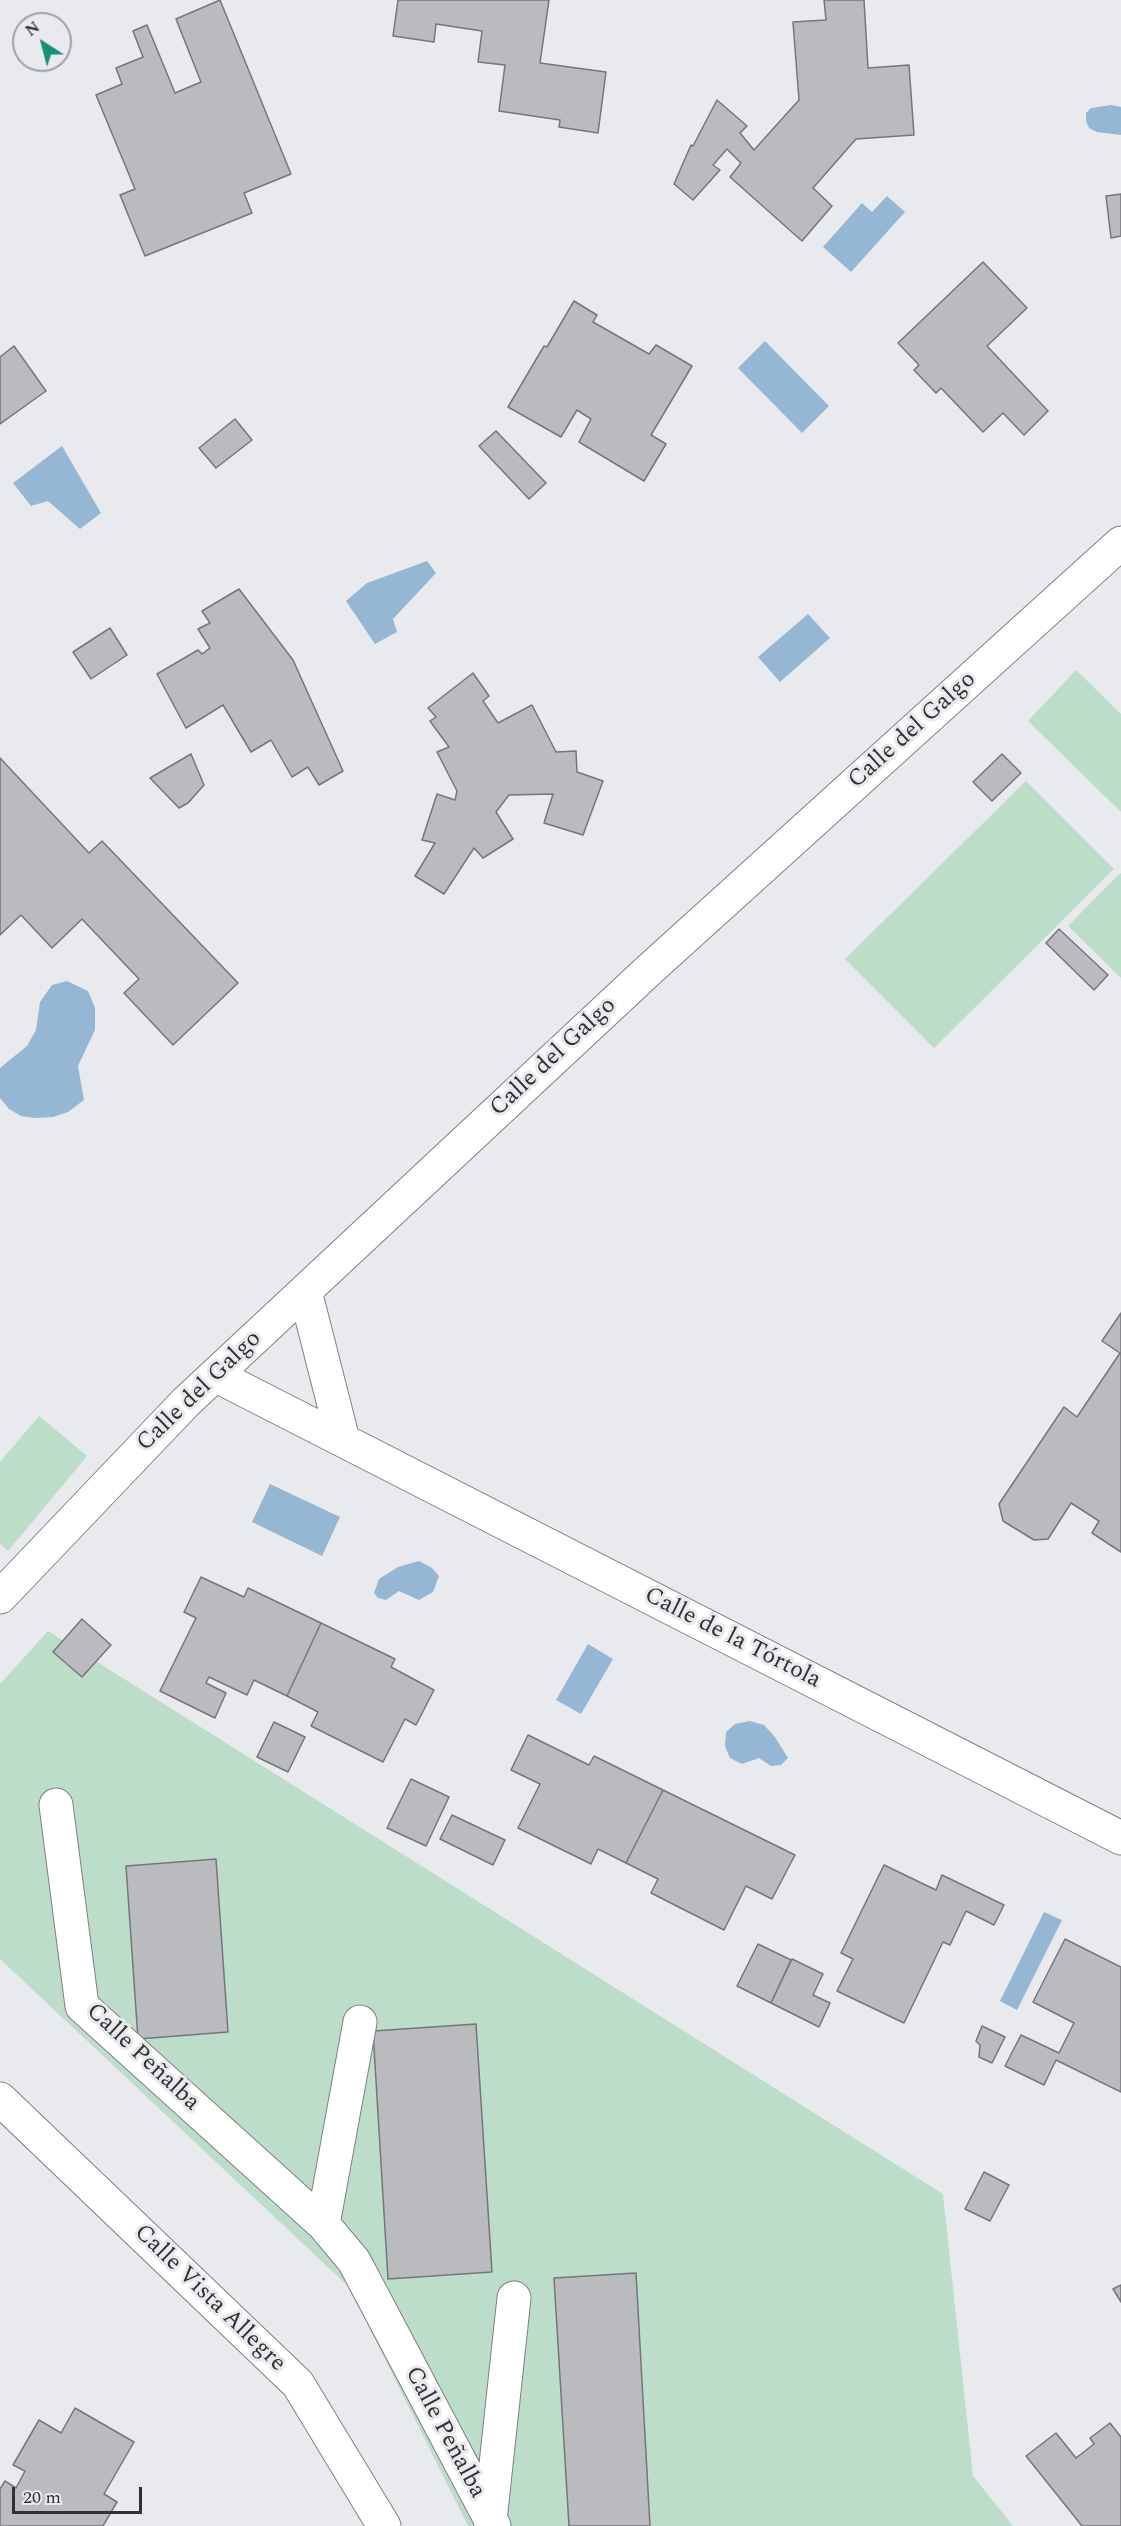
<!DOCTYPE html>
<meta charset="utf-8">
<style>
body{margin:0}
#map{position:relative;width:1121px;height:2526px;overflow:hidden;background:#e9eaee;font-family:Spectral,serif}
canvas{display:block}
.north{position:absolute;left:12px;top:12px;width:60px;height:60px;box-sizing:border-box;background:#e9eaee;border:2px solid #9fa0a3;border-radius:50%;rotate:324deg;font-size:16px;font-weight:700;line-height:24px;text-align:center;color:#313133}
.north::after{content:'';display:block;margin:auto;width:21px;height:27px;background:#169177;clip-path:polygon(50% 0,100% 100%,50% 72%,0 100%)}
.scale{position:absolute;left:12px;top:2487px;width:130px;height:27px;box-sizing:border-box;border:3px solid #313133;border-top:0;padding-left:8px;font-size:18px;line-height:21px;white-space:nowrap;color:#313133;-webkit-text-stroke:4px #e9eaee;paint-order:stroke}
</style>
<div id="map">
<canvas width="1121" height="2526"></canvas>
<div class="north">N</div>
<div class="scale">20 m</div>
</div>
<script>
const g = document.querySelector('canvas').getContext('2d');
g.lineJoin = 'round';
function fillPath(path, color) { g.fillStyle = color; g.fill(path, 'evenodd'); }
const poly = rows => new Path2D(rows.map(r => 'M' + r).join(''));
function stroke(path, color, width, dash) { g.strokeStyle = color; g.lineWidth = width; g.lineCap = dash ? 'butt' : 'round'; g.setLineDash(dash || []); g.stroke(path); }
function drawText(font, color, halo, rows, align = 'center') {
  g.font = font + ' Spectral,serif'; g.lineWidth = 6; g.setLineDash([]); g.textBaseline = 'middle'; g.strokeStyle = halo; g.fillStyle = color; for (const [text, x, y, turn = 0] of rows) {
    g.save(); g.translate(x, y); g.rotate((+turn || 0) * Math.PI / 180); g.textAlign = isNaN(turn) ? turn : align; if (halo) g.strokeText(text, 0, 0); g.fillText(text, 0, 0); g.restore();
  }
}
const green = poly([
 [1076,670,1121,714,1121,812,1028,721],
 [1026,781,1114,869,934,1048,845,959],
 [1120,873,1121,874,1121,978,1068,926],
 [39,1416,87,1456,8,1551,0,1544,0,1462],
 [48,1631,943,2194,973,2476,1013,2526,468,2526,349,2287,0,1959,0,1684]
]);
const water = poly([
 [1111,105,1121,107,1121,135,1097,132,1089,128,1086,121,1086,113,1091,108],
 [887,196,905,212,851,272,823,247,862,203,872,212],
 [765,341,829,406,802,433,738,368],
 [62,446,101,513,80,529,48,501,31,506,13,483],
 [427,561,436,573,393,619,397,632,375,644,346,601,367,583],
 [808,614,830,638,780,682,758,657],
 [67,981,88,991,95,1008,95,1030,78,1066,84,1100,68,1112,53,1117,35,1118,21,1116,9,1109,0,1098,0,1068,27,1046,36,1030,40,1002,52,985],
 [270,1484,340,1517,322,1556,252,1522],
 [419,1561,432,1568,439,1576,433,1592,419,1600,399,1591,386,1600,378,1598,374,1593,379,1579,398,1567],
 [588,1644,613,1659,581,1714,556,1700],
 [750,1721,764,1725,775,1737,788,1758,781,1765,771,1766,759,1758,742,1764,730,1758,725,1746,726,1732,735,1724],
 [1044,1912,1062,1920,1017,2010,1000,2001]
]);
const building = poly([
 [220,0,291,174,244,193,252,213,145,256,120,195,135,189,96,95,122,84,116,68,143,57,133,31,147,25,175,93,201,82,176,19,220,0],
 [398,0,549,0,540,63,606,72,598,133,559,127,560,120,499,111,505,65,478,62,482,31,436,24,434,42,393,36,398,0],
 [824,0,864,0,868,68,909,65,914,135,856,139,813,188,832,206,802,241,730,177,741,163,727,149,713,165,720,170,693,200,674,184,691,145,693,146,717,100,747,126,740,133,754,150,799,100,793,22,826,20,824,0],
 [1121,194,1121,236,1111,238,1106,196,1121,194],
 [983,262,1027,308,987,346,1048,411,1024,435,1003,413,983,432,941,388,936,393,914,370,919,365,898,343,983,262],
 [574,301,597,315,593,322,649,354,656,345,692,366,651,435,666,444,644,481,579,442,591,419,577,410,561,437,508,407,544,346,547,347,574,301],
 [14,346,46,391,0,424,0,357,14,346],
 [235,419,252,440,216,468,199,448,235,419],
 [496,431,546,483,529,499,479,446,496,431],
 [239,589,293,660,343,771,319,785,308,767,292,777,271,740,251,752,223,705,186,728,157,674,198,650,202,654,210,648,198,629,210,623,202,611,239,589],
 [110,628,127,655,91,679,73,652,110,628],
 [473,673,489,696,483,701,498,723,532,705,556,752,576,751,577,772,603,781,583,835,544,823,553,794,509,795,496,812,513,839,483,858,474,848,444,894,415,876,435,843,422,840,437,794,455,800,457,791,437,752,449,747,430,721,436,717,428,708,473,673],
 [191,754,204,785,188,803,179,808,150,778,191,754],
 [1002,754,1021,773,992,801,973,782,1002,754],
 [0,758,89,853,102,841,238,983,173,1045,124,993,139,979,82,919,52,948,21,915,0,935,0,758],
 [1059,929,1108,975,1094,990,1046,943,1059,929],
 [1121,1313,1121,1552,1092,1533,1099,1521,1071,1503,1048,1539,1034,1540,1003,1521,999,1504,1064,1407,1077,1417,1120,1353,1102,1341,1121,1313],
 [201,1577,244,1597,248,1588,321,1623,287,1696,254,1680,247,1695,209,1677,206,1683,226,1693,215,1718,160,1691,196,1618,184,1612,201,1577],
 [82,1619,111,1645,82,1677,53,1652,82,1619],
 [321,1623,395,1659,391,1667,434,1690,416,1725,405,1719,383,1762,311,1726,318,1712,287,1696,321,1623],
 [274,1722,305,1737,288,1772,257,1757,274,1722],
 [528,1735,589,1765,594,1756,663,1790,626,1863,598,1849,591,1864,518,1828,540,1784,511,1770,528,1735],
 [411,1779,449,1797,426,1846,387,1828,411,1779],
 [663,1790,795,1855,772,1899,746,1886,724,1930,651,1893,658,1879,626,1863,663,1790],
 [452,1815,505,1840,493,1865,440,1839,452,1815],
 [216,1859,228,2032,138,2039,126,1866,216,1859],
 [884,1865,936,1890,942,1875,1004,1905,994,1925,966,1911,950,1945,943,1942,904,2023,837,1991,853,1959,841,1953,884,1865],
 [1065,1939,1121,1967,1121,2092,1056,2060,1044,2085,1005,2066,1021,2035,1059,2053,1074,2023,1033,2002,1065,1939],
 [758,1944,791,1960,771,2003,737,1986,758,1944],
 [792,1959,823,1974,813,1995,830,2003,819,2027,771,2003,792,1959],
 [476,2024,492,2272,388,2279,373,2031,476,2024],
 [982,2026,1005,2037,992,2063,979,2057,980,2045,976,2041,982,2026],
 [984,2172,1009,2185,990,2221,965,2209,984,2172],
 [636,2273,650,2526,569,2526,554,2278,636,2273],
 [1121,2285,1121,2302,1113,2289,1121,2285],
 [75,2408,134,2442,104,2494,117,2502,103,2526,0,2526,0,2489,5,2481,16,2488,25,2471,13,2465,39,2420,61,2433,75,2408],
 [1110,2423,1121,2437,1121,2526,1082,2526,1026,2456,1056,2433,1076,2458,1094,2444,1090,2438,1110,2423]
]);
const street = poly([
 [305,1291,343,1440],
 [215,1375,1121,1838],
 [0,1597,186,1402,649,970,1121,543],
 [56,1805,82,2006,323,2224,354,2261,494,2526],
 [0,2099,298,2384,384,2526],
 [323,2224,360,2022],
 [490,2520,514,2298]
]);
const streetNames = [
 ["Calle del Galgo",913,731,-42],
 ["Calle del Galgo",554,1058,-43],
 ["Calle del Galgo",200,1392,-44],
 ["Calle de la Tórtola",732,1639,27],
 ["Calle Peñalba",142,2058,43],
 ["Calle Vista Allegre",209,2299,44],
 ["Calle Peñalba",444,2433,62]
];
fillPath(green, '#bcddc9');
fillPath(water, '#96b7d3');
fillPath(building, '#babbbe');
stroke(building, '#76767a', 1.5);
stroke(street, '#818185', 35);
stroke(street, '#fff', 33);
drawText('24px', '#313133', '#e9eaee', streetNames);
</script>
